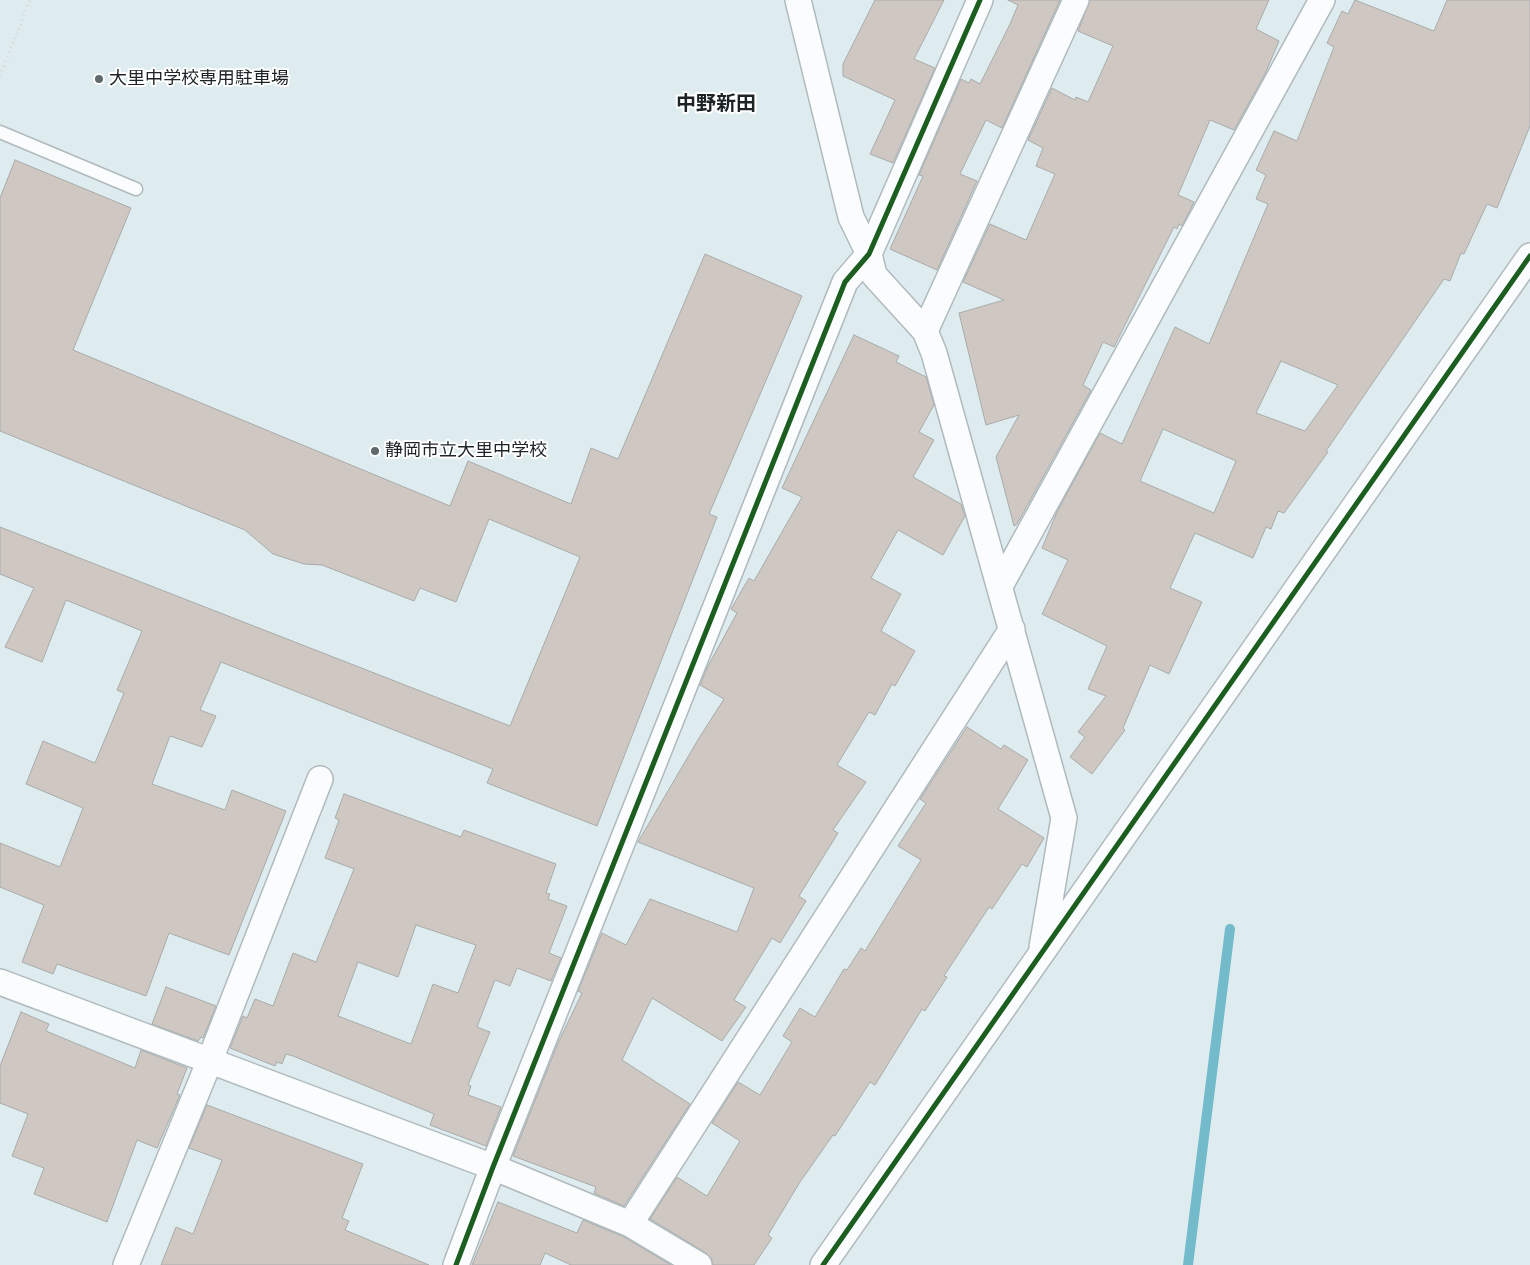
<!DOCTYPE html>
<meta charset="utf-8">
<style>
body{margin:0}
canvas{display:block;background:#deecef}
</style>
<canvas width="1530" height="1265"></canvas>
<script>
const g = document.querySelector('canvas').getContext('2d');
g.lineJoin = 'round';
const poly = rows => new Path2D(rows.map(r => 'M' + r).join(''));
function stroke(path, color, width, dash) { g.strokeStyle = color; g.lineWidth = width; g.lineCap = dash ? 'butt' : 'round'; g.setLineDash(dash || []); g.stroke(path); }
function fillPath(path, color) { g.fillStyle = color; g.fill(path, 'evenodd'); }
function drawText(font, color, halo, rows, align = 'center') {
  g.font = font + ' "Sofia Sans Condensed","Noto Sans JP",sans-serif'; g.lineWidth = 4; g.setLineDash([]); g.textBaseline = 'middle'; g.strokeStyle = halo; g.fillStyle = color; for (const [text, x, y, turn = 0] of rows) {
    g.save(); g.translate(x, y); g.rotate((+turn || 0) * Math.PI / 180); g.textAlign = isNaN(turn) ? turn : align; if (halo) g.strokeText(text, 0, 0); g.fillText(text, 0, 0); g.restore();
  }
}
const stream = poly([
 [1188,1265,1230,929]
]);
const building = poly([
 [875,0,944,0,914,59,935,68,893,163,870,154,895,100,843,76,843,64,875,0],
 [1008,0,1060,0,1002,128,986,120,960,174,977,181,937,270,890,249,923,176,919,175,961,79,969,83,971,79,980,84,1010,24,1018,5,1008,0],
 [1090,0,1269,0,1256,29,1279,41,1265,74,1234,130,1210,120,1178,195,1194,202,1182,226,1179,224,1177,229,1174,227,1114,347,1103,342,1083,385,1091,390,1017,524,1014,526,996,457,1019,415,986,425,959,313,1004,300,963,282,990,224,1026,240,1055,174,1036,166,1043,148,1028,140,1052,88,1075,100,1076,97,1088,102,1113,46,1078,31,1090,0],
 [1355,0,1434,31,1447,0,1530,0,1530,126,1497,208,1487,204,1464,254,1461,253,1450,281,1444,279,1326,451,1328,452,1284,513,1278,511,1271,529,1266,527,1253,558,1195,533,1170,588,1202,602,1169,674,1150,665,1123,728,1125,730,1092,774,1070,757,1085,737,1078,732,1106,696,1088,689,1107,646,1042,614,1068,560,1042,548,1057,512,1100,433,1122,444,1175,327,1209,344,1268,204,1256,199,1266,175,1256,170,1274,131,1297,141,1334,47,1327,43,1342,11,1348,14,1355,0],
 [1281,361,1338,385,1305,431,1256,413,1281,361],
 [1163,429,1236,461,1214,513,1140,481,1163,429],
 [15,160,131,208,73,350,450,506,468,461,571,504,591,448,618,459,705,254,802,296,709,514,717,517,597,826,487,783,493,769,221,662,200,710,216,716,202,747,170,736,152,784,225,810,232,790,286,811,229,955,169,933,146,996,57,964,53,974,22,962,44,905,0,887,0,843,60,867,83,808,26,784,43,741,95,763,124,693,117,690,142,631,66,600,42,662,5,647,34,588,0,574,0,527,510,726,580,557,489,519,456,602,420,588,414,601,322,565,304,564,273,554,245,530,0,431,0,198,15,160],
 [854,335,899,356,896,362,926,377,934,405,919,432,934,440,913,477,961,504,965,516,943,555,898,530,871,578,901,594,881,631,915,651,895,686,892,684,875,715,869,712,837,765,866,782,833,830,838,833,799,896,806,901,780,943,772,938,734,1000,746,1007,722,1041,652,998,622,1060,690,1104,624,1206,594,1193,596,1187,513,1156,558,1043,582,993,578,991,602,933,626,945,650,899,737,932,754,888,638,842,699,738,724,699,700,685,708,666,737,613,731,609,749,578,754,581,802,497,782,488,854,335],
 [967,727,1001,749,1004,745,1028,760,998,809,1044,838,1027,867,1022,864,992,909,989,907,944,976,947,977,925,1011,922,1009,875,1085,870,1082,835,1136,833,1135,800,1182,768,1235,772,1238,754,1265,713,1265,711,1258,706,1253,650,1219,677,1177,707,1196,740,1141,712,1123,738,1082,760,1095,792,1042,783,1036,800,1008,815,1017,844,969,847,970,861,948,865,951,921,860,898,846,926,803,920,799,967,727],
 [344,794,461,837,464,830,556,864,546,893,550,894,548,899,567,906,549,953,561,958,551,981,517,968,510,986,495,980,477,1027,490,1032,468,1085,471,1086,468,1095,501,1107,486,1146,430,1125,434,1114,293,1056,286,1054,282,1064,277,1062,275,1066,230,1048,243,1016,247,1018,255,999,273,1006,293,953,316,962,354,869,325,858,339,820,335,818,344,794],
 [416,925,476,945,458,993,433,984,411,1044,338,1016,358,962,398,977,416,925],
 [166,987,216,1006,203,1038,201,1037,198,1041,152,1024,166,987],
 [21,1012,49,1024,46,1031,135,1068,141,1050,187,1068,177,1094,180,1095,157,1148,137,1140,107,1222,34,1194,44,1168,12,1156,28,1114,0,1103,0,1066,21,1012],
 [207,1105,363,1164,342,1218,349,1221,345,1230,429,1265,161,1265,176,1227,193,1234,222,1160,189,1148,207,1105],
 [498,1202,577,1233,583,1220,624,1237,671,1265,571,1265,545,1253,540,1265,472,1265,498,1202]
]);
const path = poly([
 [0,76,30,0]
]);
const lane = poly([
 [0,132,136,189]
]);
const street = poly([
 [798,0,851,217,869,254,874,275,925,331,934,353,1064,818,1042,947],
 [925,331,1076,0],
 [1000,586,1322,0],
 [0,982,493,1167,630,1224,699,1265],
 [630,1224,1012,629],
 [126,1265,210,1060,320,779],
 [456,1265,493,1167,845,282,869,254,980,0],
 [823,1265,1530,256]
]);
const cycleway = poly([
 [456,1265,493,1167,845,282,869,254,980,0],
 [823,1265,1530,256]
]);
const markers = [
 [99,79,5,"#606a6c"],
 [375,451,5,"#606a6c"]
];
const poiNames = [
 ["大里中学校専用駐車場",109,79],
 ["静岡市立大里中学校",385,451]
];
const quarterNames = [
 ["中野新田",716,105]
];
stroke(stream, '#73bbcb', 10);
fillPath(building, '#cfc8c2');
stroke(building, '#a8abaa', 1);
stroke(lane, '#b0babd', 15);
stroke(street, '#b0babd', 28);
stroke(path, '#d4d8d8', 3, [1, 4]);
stroke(lane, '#fafcfd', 12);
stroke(street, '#fafcfd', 25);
stroke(cycleway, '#1b5e20', 5);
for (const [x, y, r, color] of markers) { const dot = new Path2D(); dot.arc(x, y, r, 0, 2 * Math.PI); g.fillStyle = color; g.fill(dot); stroke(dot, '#fff', 2); }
drawText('18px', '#1c2426', '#fff', poiNames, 'left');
drawText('bold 20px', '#1c2426', '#fff', quarterNames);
</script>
